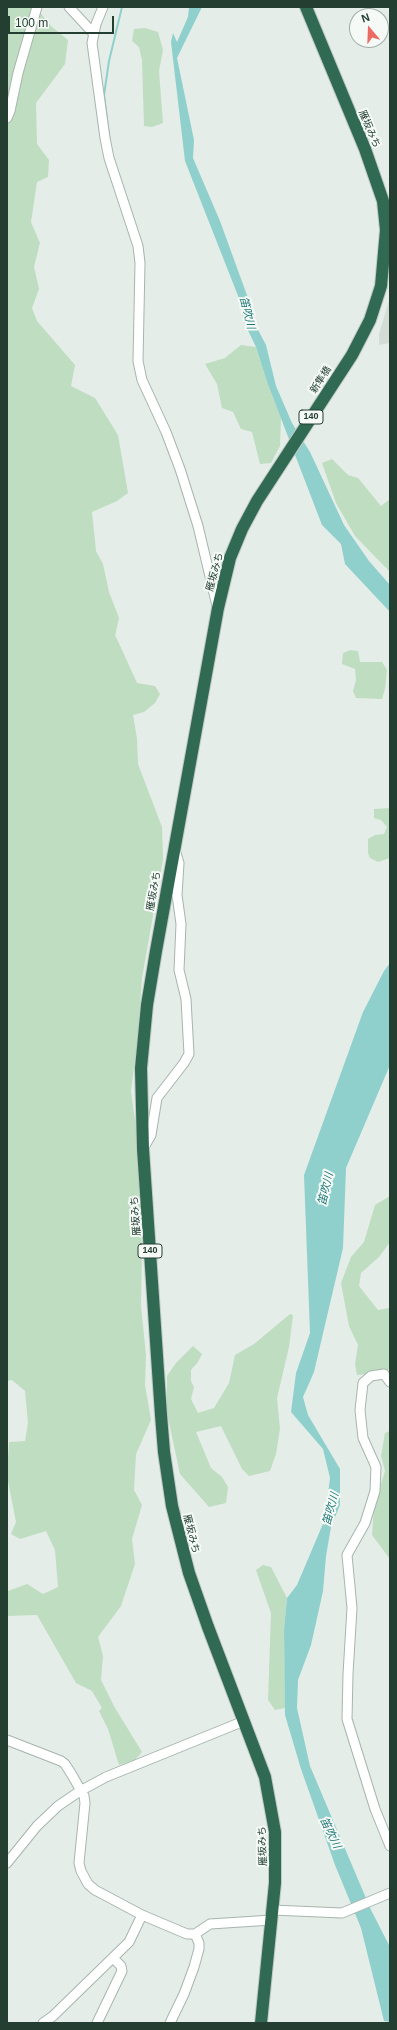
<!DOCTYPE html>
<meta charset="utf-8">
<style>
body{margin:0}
#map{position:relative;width:397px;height:2030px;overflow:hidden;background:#e5ede8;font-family:Arial,sans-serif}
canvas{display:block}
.frame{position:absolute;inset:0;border:8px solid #243f32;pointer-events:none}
.north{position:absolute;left:349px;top:8px;width:40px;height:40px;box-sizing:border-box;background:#f5faf7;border:1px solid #a1afa8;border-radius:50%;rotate:341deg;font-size:11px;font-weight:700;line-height:16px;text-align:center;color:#243f32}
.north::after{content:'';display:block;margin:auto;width:14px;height:18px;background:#ed6a63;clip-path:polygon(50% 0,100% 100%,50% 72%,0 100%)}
.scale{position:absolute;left:8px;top:16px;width:106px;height:18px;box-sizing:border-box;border:2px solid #243f32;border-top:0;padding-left:5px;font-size:12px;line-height:14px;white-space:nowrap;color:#243f32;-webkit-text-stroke:3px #f5faf7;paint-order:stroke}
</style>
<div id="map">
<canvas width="397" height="2030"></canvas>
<div class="frame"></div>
<div class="north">N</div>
<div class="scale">100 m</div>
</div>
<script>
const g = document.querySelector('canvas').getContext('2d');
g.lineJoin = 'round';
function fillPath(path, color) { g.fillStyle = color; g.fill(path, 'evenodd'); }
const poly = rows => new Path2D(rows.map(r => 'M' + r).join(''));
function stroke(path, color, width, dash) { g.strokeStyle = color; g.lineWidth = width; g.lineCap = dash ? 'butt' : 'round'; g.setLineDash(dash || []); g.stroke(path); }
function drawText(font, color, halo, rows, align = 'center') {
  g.font = font + ' Arial,"Noto Sans JP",sans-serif'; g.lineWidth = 4; g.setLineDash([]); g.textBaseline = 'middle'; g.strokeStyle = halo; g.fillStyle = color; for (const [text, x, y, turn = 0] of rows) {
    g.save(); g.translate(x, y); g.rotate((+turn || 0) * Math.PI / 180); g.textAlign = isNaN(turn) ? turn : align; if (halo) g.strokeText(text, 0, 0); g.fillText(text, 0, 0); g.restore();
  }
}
const built = poly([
 [390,297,390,343,379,345,379,334]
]);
const green = poly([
 [7,7,39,7,38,10,51,26,68,40,65,64,36,103,37,144,49,160,48,177,37,182,31,222,40,243,34,267,39,289,32,308,37,321,75,365,71,386,95,398,118,435,128,493,117,501,92,512,96,551,103,564,109,592,119,618,115,636,117,639,137,683,155,686,160,694,155,703,144,712,133,715,137,739,138,764,162,827,163,859,142,978,137,1044,131,1091,138,1142,142,1252,141,1306,146,1355,145,1385,151,1420,136,1454,134,1490,142,1505,132,1539,135,1564,121,1606,98,1637,103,1656,101,1680,115,1708,142,1752,134,1761,119,1765,108,1729,99,1711,102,1708,92,1691,76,1683,37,1615,7,1616,8,1591,27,1584,43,1594,58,1587,55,1550,46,1531,20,1539,11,1534,16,1522,7,1476,9,1442,25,1441,28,1423,25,1391,12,1380,7,1381],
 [145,28,158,32,163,50,159,71,163,123,152,127,144,126,142,60,139,47,132,41,134,29],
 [241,345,256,347,267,382,281,418,280,446,271,463,260,464,252,432,241,429,233,412,222,408,217,384,205,364,225,358],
 [332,459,348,475,358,478,381,506,390,499,390,572,355,536,336,503,322,463],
 [350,650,358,651,360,662,382,662,387,670,385,689,382,699,356,698,353,691,356,680,355,669,342,664,343,653],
 [390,808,390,858,378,862,370,858,368,853,368,839,375,835,384,834,387,827,381,820,374,818,374,809],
 [390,1196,390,1242,379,1257,361,1273,359,1286,378,1310,389,1308,390,1367,387,1372,357,1375,355,1364,358,1345,349,1326,341,1283,351,1257,364,1242,375,1205],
 [290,1314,293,1315,289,1347,277,1398,280,1429,276,1454,270,1471,249,1476,242,1469,221,1426,196,1432,211,1468,222,1477,228,1487,226,1503,209,1507,180,1474,167,1413,167,1376,176,1363,193,1346,202,1354,198,1362,191,1370,191,1381,194,1387,191,1399,198,1413,214,1408,229,1383,235,1355,254,1344],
 [390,1431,390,1559,372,1535,374,1507,385,1471,381,1456,385,1433],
 [263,1565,271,1567,287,1598,284,1629,285,1708,275,1710,268,1700,271,1613,256,1570]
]);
const water = poly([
 [189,7,202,7,177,58,194,140,193,158,220,221,248,298,248,311,266,345,276,386,292,423,310,452,344,525,369,561,390,585,390,612,345,564,341,544,322,525,267,382,256,347,243,320,242,306,185,161,171,42,173,33,177,42,188,17],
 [390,963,390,1065,346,1168,343,1248,314,1372,303,1397,308,1415,340,1469,340,1505,331,1527,326,1556,323,1591,311,1645,298,1680,297,1708,310,1766,371,1910,390,1947,390,2022,384,2021,361,1928,335,1865,301,1769,285,1715,284,1629,287,1598,297,1585,325,1519,330,1478,323,1449,291,1412,296,1373,310,1333,304,1175,363,1012,384,971]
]);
const stream = poly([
 [110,143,104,95,109,61,122,7]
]);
const minor = poly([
 [69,7,94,34],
 [103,7,96,24,92,43,105,138,109,158,138,246,140,263,138,361,142,380,166,432,180,469,198,526,217,606],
 [7,118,10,111,18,73,37,7],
 [143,1149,151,1135,157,1098,184,1063,189,1054,186,999,179,970,181,924,177,895,179,863,175,850],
 [390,1382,384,1374,371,1376,363,1383,360,1410,363,1438,376,1467,375,1491,365,1523,347,1555,352,1608,348,1674,347,1719,375,1809,390,1846],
 [7,1740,61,1761,65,1764,72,1775,84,1796,85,1803,79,1863,81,1871,88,1884,95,1890,142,1915,187,1934,195,1934,210,1924,272,1920],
 [7,1863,37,1826,58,1806,80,1791,106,1777,244,1721],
 [272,1910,342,1913,390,1893],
 [43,2023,53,2016,129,1942,142,1915],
 [97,2023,122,1971,121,1966,113,1958],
 [170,2023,184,1994,194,1967,199,1949,199,1943,195,1934]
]);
const highway = poly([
 [261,2023,275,1883,275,1832,265,1777,208,1627,189,1573,172,1506,164,1452,161,1415,143,1149,141,1068,147,1005,156,951,218,608,230,558,242,529,257,501,352,355,370,320,381,286,386,230,383,201,365,149,306,7]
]);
const shields = [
 [311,417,24],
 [150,1251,24]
];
const shieldNames = [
 ["140",311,417],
 ["140",150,1251]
];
const streetNames = [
 ["雁坂みち",369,129,67],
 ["新隼橋",321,380,-57],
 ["雁坂みち",215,572,-75],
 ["雁坂みち",154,891,-80],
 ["雁坂みち",136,1216,-94],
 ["雁坂みち",191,1534,76],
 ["雁坂みち",263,1846,-92]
];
const waterNames = [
 ["笛吹川",247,313,76],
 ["笛吹川",326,1189,-77],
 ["笛吹川",331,1509,-75],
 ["笛吹川",330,1833,64]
];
fillPath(built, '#d3ddd6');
fillPath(green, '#bfddc1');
fillPath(water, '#8fd0cd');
stroke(stream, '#8fd0cd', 2);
stroke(minor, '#a7b5ae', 11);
stroke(highway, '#c2c9c6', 14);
stroke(minor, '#fff', 9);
stroke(highway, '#316a53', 12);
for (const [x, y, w] of shields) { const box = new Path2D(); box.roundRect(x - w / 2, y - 7, w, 14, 3); g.fillStyle = '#f5faf7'; g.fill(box); stroke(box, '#243f32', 1); }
drawText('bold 9px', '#243f32', null, shieldNames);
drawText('10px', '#243f32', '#f5faf7', streetNames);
drawText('italic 11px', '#207976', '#f5faf7', waterNames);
</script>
